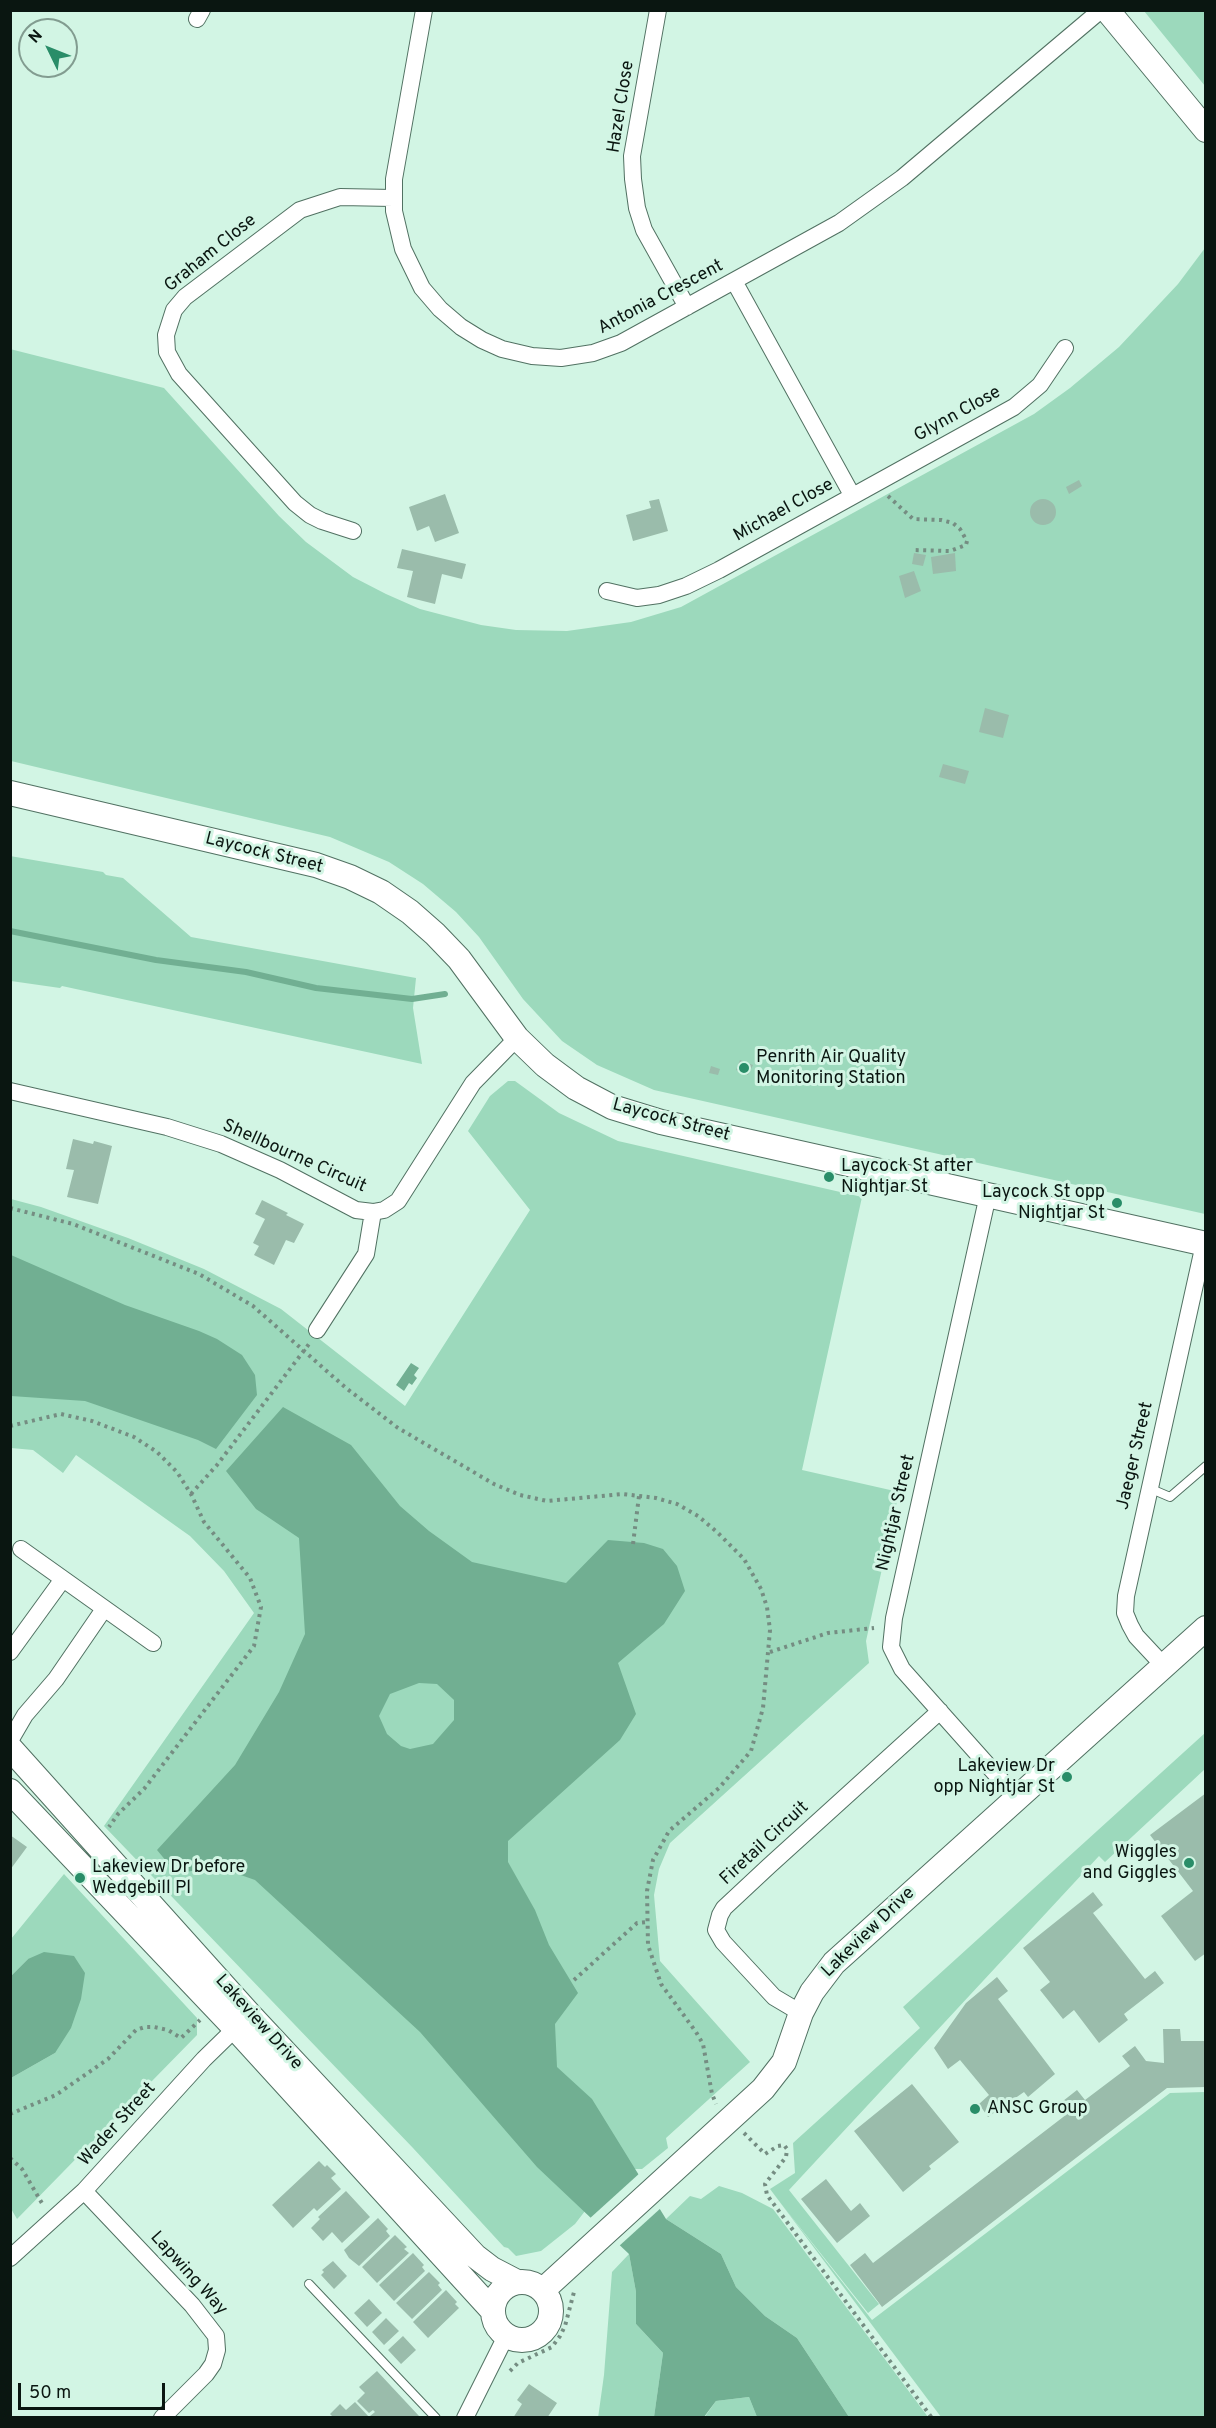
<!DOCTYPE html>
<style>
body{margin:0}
#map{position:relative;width:1216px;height:2428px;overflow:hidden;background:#d2f5e4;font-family:Overpass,sans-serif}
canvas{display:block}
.frame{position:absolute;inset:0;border:12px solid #0a1611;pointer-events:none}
.north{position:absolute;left:18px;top:18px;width:60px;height:60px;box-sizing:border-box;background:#d2f5e4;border:2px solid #829c90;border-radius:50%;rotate:313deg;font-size:16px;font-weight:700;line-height:24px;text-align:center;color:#0a1611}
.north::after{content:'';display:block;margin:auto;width:21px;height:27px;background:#298d68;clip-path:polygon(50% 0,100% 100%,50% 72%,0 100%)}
.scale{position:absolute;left:18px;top:2383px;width:147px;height:27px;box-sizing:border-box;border:3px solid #0a1611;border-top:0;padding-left:8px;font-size:18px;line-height:21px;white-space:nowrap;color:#0a1611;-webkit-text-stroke:4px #d2f5e4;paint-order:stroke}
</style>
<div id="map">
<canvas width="1216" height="2428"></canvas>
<div class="frame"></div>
<div class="north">N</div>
<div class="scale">50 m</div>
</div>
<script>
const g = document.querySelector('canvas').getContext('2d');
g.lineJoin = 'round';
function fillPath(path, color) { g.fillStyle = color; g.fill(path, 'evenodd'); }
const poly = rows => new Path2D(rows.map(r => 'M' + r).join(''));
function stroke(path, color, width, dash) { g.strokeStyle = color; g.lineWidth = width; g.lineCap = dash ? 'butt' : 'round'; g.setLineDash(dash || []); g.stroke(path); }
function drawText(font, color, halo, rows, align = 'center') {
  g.font = font + ' Overpass,sans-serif'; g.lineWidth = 6; g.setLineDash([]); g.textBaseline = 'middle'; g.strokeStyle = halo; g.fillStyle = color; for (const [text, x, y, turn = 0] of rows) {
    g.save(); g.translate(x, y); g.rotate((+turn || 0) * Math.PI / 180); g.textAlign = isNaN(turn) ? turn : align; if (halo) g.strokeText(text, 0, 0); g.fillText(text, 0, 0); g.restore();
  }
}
const green = poly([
 [1144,11,1205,11,1205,86],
 [1205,248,1205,1214,654,1090,597,1065,562,1041,523,999,479,937,456,912,423,884,389,862,330,837,11,761,10,349,164,388,279,516,306,542,353,577,386,594,420,609,481,625,516,630,567,631,631,622,681,607,1034,414,1070,388,1119,347,1178,284],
 [10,856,103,872,106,875,123,878,191,937,416,978,413,1008,422,1064,62,986,60,988,11,981],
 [508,1081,515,1081,559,1113,618,1141,862,1197,802,1470,899,1492,866,1641,869,1663,670,1843,659,1869,654,1895,660,1961,750,2062,666,2138,668,2148,642,2169,632,2169,585,2211,575,2224,541,2251,516,2256,508,2248,504,2247,413,2148,104,1826,254,1613,224,1571,190,1536,76,1455,63,1473,33,1450,11,1448,11,1199,41,1207,128,1238,204,1269,281,1309,405,1406,530,1210,468,1131,490,1096],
 [1205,1733,1205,1769,1105,1862,1099,1856,789,2190,879,2304,868,2313,779,2201,872,2320,1170,2093,1205,2092,1205,2417,941,2417,770,2189,795,2173,793,2143,920,2028,903,2007],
 [64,1874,197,2018,197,2035,17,2219,10,2207,11,2078,55,2053,28,1959,11,1976,11,1939],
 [719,2186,742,2193,773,2209,928,2417,849,2417,797,2338,765,2316,736,2287,721,2254,666,2219,690,2196,701,2199],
 [629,2254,636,2292,636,2324,663,2353,654,2417,598,2418,604,2375,612,2272],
 [749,2397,757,2417,704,2418,716,2401]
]);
const water = poly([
 [11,1255,125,1305,199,1331,217,1339,242,1355,255,1375,257,1395,216,1449,198,1440,85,1401,11,1396],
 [411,1363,419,1368,414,1375,417,1378,412,1385,409,1383,404,1391,396,1385],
 [283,1407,351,1445,400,1506,429,1531,472,1562,566,1583,608,1540,644,1543,663,1549,677,1566,685,1591,664,1624,618,1663,636,1714,620,1740,508,1841,508,1862,535,1910,549,1945,578,1993,555,2024,557,2067,592,2099,666,2219,721,2254,736,2287,765,2316,797,2338,849,2417,757,2417,749,2397,716,2401,704,2417,654,2417,663,2353,636,2324,636,2292,629,2254,537,2167,420,2032,255,1880,215,1866,177,1874,157,1850,235,1765,279,1692,305,1634,299,1538,256,1509,226,1471],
 [419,1683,437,1684,454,1700,454,1720,433,1744,410,1749,401,1746,387,1734,379,1716,390,1694],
 [44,1952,74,1956,85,1973,81,1999,71,2028,55,2053,11,2078,11,1976,28,1959]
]);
const pier = poly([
 [641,2172,662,2207,618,2247,588,2220]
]);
const stream = poly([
 [10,931,156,960,246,972,316,988,412,999,445,994]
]);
const building = poly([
 [1079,480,1082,486,1069,494,1066,487],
 [445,494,459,533,435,542,429,526,417,531,409,507],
 [659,499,668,531,633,541,626,515,651,508,649,501],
 '1030 512a13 13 0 1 1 26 0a13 13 0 1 1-26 0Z',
 [402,549,466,564,462,579,442,574,435,604,407,597,413,571,397,568],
 [914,553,926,555,923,566,912,564],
 [955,553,956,571,933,574,931,557],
 [914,571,921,591,905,598,899,576],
 [985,708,1009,715,1003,738,979,732],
 [943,764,969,771,965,784,939,777],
 [740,1060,753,1065,748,1075,736,1070],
 [711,1066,720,1069,718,1075,709,1073],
 [73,1139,93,1144,94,1141,112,1146,98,1204,67,1197,74,1170,66,1169],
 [262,1200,288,1213,286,1215,304,1224,294,1243,286,1240,274,1265,254,1255,259,1246,253,1243,265,1219,255,1214],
 [1206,1793,1206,1953,1195,1961,1161,1916,1193,1891,1150,1835],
 [10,1835,27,1847,10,1870],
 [1093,1892,1103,1905,1093,1913,1145,1979,1155,1971,1164,1983,1124,2014,1128,2020,1099,2043,1074,2010,1063,2019,1040,1990,1050,1982,1023,1948],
 [997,1977,1008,1991,998,1999,1055,2074,1028,2097,1024,2092,988,2117,979,2104,989,2095,960,2060,948,2069,934,2048,966,2003],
 [1163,2029,1180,2029,1181,2041,1206,2041,1206,2087,1167,2088,882,2307,850,2265,865,2253,873,2263,1071,2111,1063,2101,1077,2090,1085,2100,1130,2066,1122,2056,1135,2046,1146,2061,1164,2063],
 [912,2084,959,2142,929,2166,931,2169,903,2192,854,2131],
 [319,2161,325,2167,327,2165,336,2174,331,2178,341,2189,317,2211,314,2208,293,2228,272,2205],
 [826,2179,851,2211,860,2203,870,2216,837,2243,801,2199],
 [346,2191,370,2217,342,2243,332,2232,323,2241,311,2228,320,2219,318,2217],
 [378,2218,388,2229,386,2231,390,2236,359,2266,349,2258,344,2250],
 [395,2235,407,2247,404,2249,409,2253,377,2283,362,2267],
 [413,2253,424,2265,422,2267,425,2271,394,2301,379,2285],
 [333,2261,347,2276,334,2289,321,2275,324,2272,322,2270],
 [429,2272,440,2283,438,2285,442,2290,412,2319,396,2303],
 [446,2290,457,2302,455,2304,459,2308,428,2338,413,2322],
 [369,2299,382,2313,367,2327,354,2313],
 [386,2318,399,2331,384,2345,372,2332],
 [403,2336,416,2350,401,2364,388,2350],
 [377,2371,419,2416,418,2418,370,2416,375,2412,373,2410,369,2413,357,2401,365,2393,359,2387],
 [529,2384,557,2403,547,2418,513,2418,522,2404,517,2400],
 [355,2402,370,2418,334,2418,330,2414,340,2404,346,2410]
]);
const path = poly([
 [888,496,913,519,941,520,953,523,960,529,967,541,966,545,950,551,914,550],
 [10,1208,73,1224,199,1274,253,1306,346,1388,398,1428,494,1484,520,1495,547,1501,623,1494,656,1498,677,1504,698,1516,717,1532,744,1559,761,1589,767,1607,770,1630,763,1708,751,1751,719,1788,669,1831,653,1860,647,1891,648,1945,661,1984,696,2032,703,2044,712,2094,716,2104],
 [10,1426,61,1414,92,1421,134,1437,157,1452,177,1472,191,1494,204,1522,250,1578,261,1607,254,1646,144,1789,118,1814,109,1827],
 [191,1494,217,1465,309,1344],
 [633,1544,639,1496],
 [770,1652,828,1633,874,1628],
 [574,1980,637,1923,647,1922],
 [10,2114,56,2095,108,2059,136,2030,145,2027,154,2027,168,2030,181,2038,200,2020],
 [744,2133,765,2154,778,2146,784,2145,787,2149,786,2157,765,2184,767,2195,932,2418],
 [10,2158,22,2169,43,2205],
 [510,2371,518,2363,552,2347,560,2336,565,2326,574,2292]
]);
const lane = poly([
 [1149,1488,1170,1497,1206,1466],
 [309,2284,436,2418]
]);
const street = poly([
 [424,10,394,179,394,211,403,249,422,288,440,309,461,327,482,340,502,349,532,356,561,358,593,353,621,343,839,223,902,178,1101,10],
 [658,10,632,156,633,179,637,208,644,230,687,307],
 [197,19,202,10],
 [734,281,852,495],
 [353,531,322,521,310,515,295,503,179,374,167,352,166,335,174,310,185,297,300,210,340,197,393,198],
 [607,591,637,598,659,595,686,586,719,570,1014,407,1040,385,1065,348],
 [10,1091,167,1127,221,1144,280,1170,356,1210,373,1212,384,1210,398,1201,473,1083,517,1038],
 [988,1195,894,1618,891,1647,902,1669,1017,1798],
 [317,1330,366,1254,373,1212],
 [21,1549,153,1643],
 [10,1652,63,1579],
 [1164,1666,1136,1636,1130,1625,1125,1613,1126,1596,1204,1244],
 [11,1739,25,1715,56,1679,104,1609],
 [801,2013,774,1997,723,1942,716,1930,720,1915,724,1908,769,1866,940,1711],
 [84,2191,192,2305,216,2336,217,2350,213,2364,206,2374,162,2418],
 [10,2258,84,2191,204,2059,243,2021],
 [465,2418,506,2336]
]);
const secondary = poly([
 [1107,10,1206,130],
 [10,793,316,865,350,877,381,892,410,912,435,934,459,959,517,1038,545,1065,576,1088,612,1107,661,1122,1206,1244],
 [11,1749,249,2014,475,2256,492,2269,517,2282],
 [10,1791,235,2028,492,2310],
 '493 2311a29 29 0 1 1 58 0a29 29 0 1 1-58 0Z',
 [543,2290,763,2089,784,2062,801,2013,812,1992,834,1963,1206,1628]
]);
const markers = [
 [744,1068,6,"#298d68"],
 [829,1177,6,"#298d68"],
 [1117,1203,6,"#298d68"],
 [1067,1777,6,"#298d68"],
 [1189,1863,6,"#298d68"],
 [80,1878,6,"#298d68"],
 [975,2109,6,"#298d68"]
];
const streetNames = [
 ["Hazel Close",622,107,-81],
 ["Graham Close",211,254,-39],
 ["Antonia Crescent",661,298,-28],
 ["Glynn Close",958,415,-29],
 ["Michael Close",784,511,-29],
 ["Laycock Street",264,854,14],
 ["Laycock Street",671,1121,15],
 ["Shellbourne Circuit",294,1157,24],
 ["Jaeger Street",1136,1456,-77],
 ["Nightjar Street",897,1513,-77],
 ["Firetail Circuit",765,1844,-43],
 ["Lakeview Drive",869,1933,-44],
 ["Lakeview Drive",258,2023,48],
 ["Wader Street",118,2125,-48],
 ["Lapwing Way",188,2274,48]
];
const poiNames = [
 ["Penrith Air Quality",756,1058],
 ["Monitoring Station",756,1079],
 ["Laycock St after",841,1167],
 ["Nightjar St",841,1188],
 ["Laycock St opp",1105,1193,"right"],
 ["Nightjar St",1105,1214,"right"],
 ["Lakeview Dr",1055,1767,"right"],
 ["opp Nightjar St",1055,1788,"right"],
 ["Wiggles",1177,1853,"right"],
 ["and Giggles",1177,1874,"right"],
 ["Lakeview Dr before",92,1868],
 ["Wedgebill Pl",92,1889],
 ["ANSC Group",987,2109]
];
fillPath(green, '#9cd9bc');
fillPath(water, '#71af92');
fillPath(pier, '#d2f5e4');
stroke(stream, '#71af92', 6);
fillPath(building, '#9abcab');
stroke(lane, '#517162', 10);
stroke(street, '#517162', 18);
stroke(secondary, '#517162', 26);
stroke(path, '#758d82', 4, [3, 4.5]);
stroke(lane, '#fff', 8);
stroke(street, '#fff', 16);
stroke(secondary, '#fff', 24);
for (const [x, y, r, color] of markers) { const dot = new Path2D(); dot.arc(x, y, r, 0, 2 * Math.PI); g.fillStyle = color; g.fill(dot); stroke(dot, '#d2f5e4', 2); }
drawText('18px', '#0a1611', '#d2f5e4', streetNames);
drawText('18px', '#0a1611', '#d2f5e4', poiNames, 'left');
</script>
